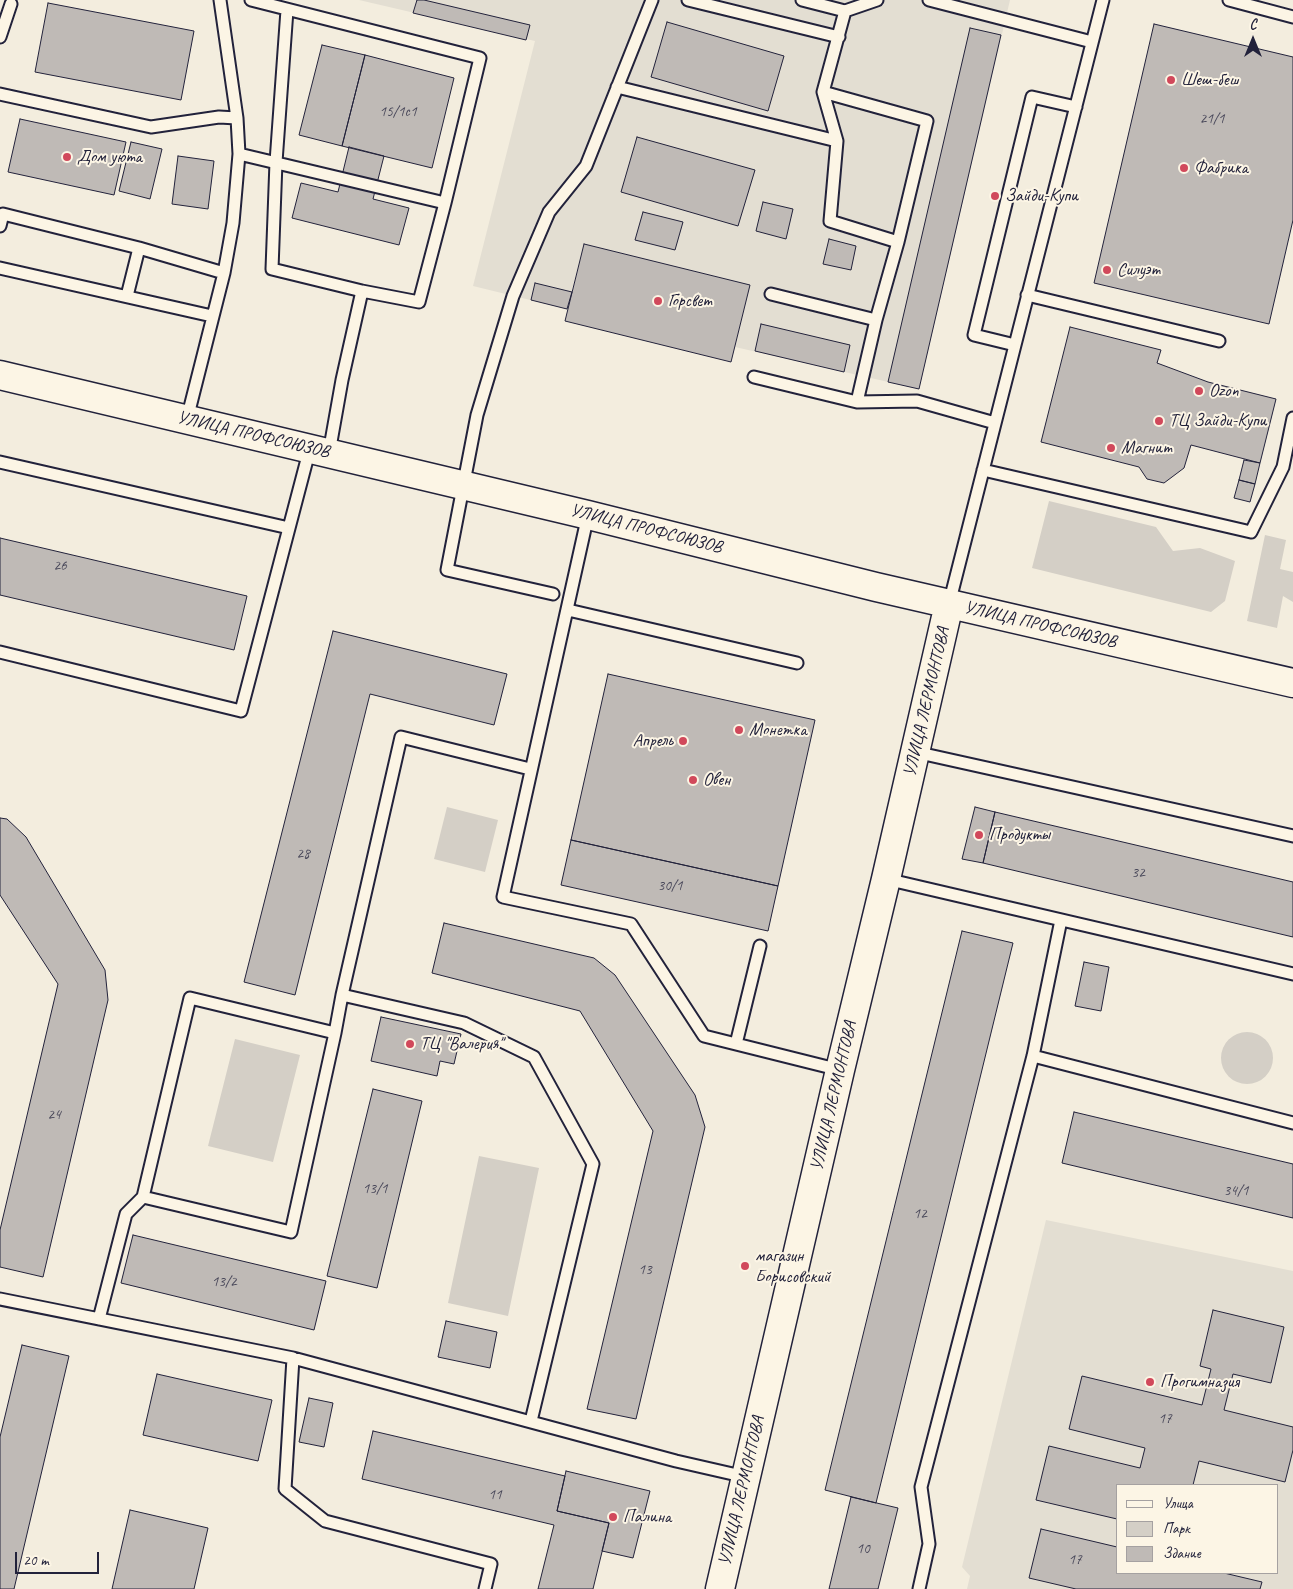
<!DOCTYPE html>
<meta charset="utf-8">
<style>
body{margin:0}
#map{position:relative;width:1293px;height:1589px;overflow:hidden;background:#f3edde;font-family:Caveat,sans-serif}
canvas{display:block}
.legend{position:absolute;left:1116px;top:1484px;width:162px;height:90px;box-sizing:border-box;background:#fcf5e5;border:1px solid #a5a1a1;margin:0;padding:6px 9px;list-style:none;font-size:15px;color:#22223b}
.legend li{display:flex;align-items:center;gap:10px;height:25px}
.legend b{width:25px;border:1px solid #a5a1a1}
.north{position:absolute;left:1228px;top:15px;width:50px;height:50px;-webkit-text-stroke:4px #fcf5e5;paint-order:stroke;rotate:0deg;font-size:14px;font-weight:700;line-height:20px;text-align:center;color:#22223b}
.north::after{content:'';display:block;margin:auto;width:18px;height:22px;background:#22223b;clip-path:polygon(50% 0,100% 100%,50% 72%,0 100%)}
.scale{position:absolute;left:15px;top:1552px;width:84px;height:22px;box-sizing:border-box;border:2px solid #22223b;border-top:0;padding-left:6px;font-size:15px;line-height:18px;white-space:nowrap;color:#22223b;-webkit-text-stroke:4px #fcf5e5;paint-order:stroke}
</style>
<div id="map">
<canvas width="1293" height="1589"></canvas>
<ul class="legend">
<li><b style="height:6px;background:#fcf5e5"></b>Улица</li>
<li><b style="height:14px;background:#d4cfc6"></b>Парк</li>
<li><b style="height:14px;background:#bfbab6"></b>Здание</li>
</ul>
<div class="north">С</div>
<div class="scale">20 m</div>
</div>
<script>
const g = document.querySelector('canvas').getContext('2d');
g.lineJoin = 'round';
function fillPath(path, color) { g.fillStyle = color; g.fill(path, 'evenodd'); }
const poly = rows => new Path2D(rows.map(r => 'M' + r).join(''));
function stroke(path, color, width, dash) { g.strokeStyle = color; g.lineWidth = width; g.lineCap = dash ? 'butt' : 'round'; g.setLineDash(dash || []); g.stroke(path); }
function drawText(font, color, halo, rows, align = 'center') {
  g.font = font + ' Caveat,sans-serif'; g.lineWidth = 4; g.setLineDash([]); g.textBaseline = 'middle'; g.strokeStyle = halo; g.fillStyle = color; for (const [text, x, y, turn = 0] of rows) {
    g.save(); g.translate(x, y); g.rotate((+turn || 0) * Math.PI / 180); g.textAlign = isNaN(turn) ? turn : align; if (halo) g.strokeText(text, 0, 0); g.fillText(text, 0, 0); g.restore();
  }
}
const built = poly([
 [359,0,1010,0,919,389,735,347,750,285,584,244,567,309,473,286,535,41],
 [1046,1220,1293,1271,1293,1589,967,1589,970,1576,962,1567],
 [1117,1485,1277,1485,1277,1573,1117,1573]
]);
const green = poly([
 [1049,501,1156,527,1173,551,1200,548,1235,561,1225,601,1211,612,1032,568],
 [1265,535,1286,540,1280,569,1293,572,1293,602,1283,596,1277,628,1247,621],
 [447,807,498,820,485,872,434,859],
 '1221 1058a26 26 0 1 1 52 0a26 26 0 1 1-52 0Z',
 [235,1039,300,1055,273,1162,208,1146],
 [479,1156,539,1168,508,1316,448,1303]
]);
const building = poly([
 [417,0,424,0,530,25,526,40,413,13,417,0],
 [48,3,194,31,181,100,35,72,48,3],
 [667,22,784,56,768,111,651,77,667,22],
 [1154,24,1293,57,1293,220,1269,324,1094,283,1154,24],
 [970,28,1001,35,919,389,888,382,970,28],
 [322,45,365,55,342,146,299,135,322,45],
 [365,55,454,78,432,168,342,146,365,55],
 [20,119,126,142,114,195,8,172,20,119],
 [637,137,755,170,738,226,621,192,637,137],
 [131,142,162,149,150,199,119,191,131,142],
 [349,147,384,156,373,199,409,208,399,245,292,218,301,183,338,192,349,147],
 [178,156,214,161,208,209,172,204,178,156],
 [763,202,793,209,786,239,756,231,763,202],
 [643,212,683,222,675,250,635,240,643,212],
 [829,239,856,246,851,270,823,264,829,239],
 [584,244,750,285,731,362,565,321,584,244],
 [535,283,572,292,567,309,531,300,535,283],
 [761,324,850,345,844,372,755,351,761,324],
 [1070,327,1161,350,1157,363,1208,382,1276,399,1260,463,1191,445,1184,468,1164,483,1147,479,1139,467,1041,442,1070,327],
 [1244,460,1260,463,1255,484,1239,480,1244,460],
 [1239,480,1255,484,1250,502,1234,498,1239,480],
 [0,538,247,596,234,650,0,595,0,538],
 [333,631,507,674,494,725,370,694,295,995,244,982,333,631],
 [608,674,815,720,778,886,571,840,608,674],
 [975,807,995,812,983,863,962,859,975,807],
 [995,812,1293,882,1293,937,983,863,995,812],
 [0,818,7,819,26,837,105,970,108,1000,43,1277,0,1267,0,1230,58,984,0,895,0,818],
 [571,840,778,886,768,931,561,885,571,840],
 [444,923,594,958,615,975,695,1095,705,1127,636,1419,587,1409,653,1131,580,1011,432,973,444,923],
 [962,931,1013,943,876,1503,825,1490,962,931],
 [1084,962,1109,967,1101,1011,1075,1006,1084,962],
 [381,1017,461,1034,454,1064,440,1061,437,1076,371,1061,381,1017],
 [373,1089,422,1101,377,1288,327,1276,373,1089],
 [1074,1112,1293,1164,1293,1218,1062,1163,1074,1112],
 [133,1235,326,1281,314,1330,121,1283,133,1235],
 [1213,1310,1284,1327,1271,1383,1233,1374,1224,1410,1293,1427,1293,1450,1285,1482,1199,1461,1193,1485,1117,1485,1117,1519,1036,1500,1049,1446,1140,1468,1145,1448,1069,1429,1082,1376,1202,1405,1211,1369,1200,1366,1213,1310],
 [446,1321,497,1332,490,1368,438,1357,446,1321],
 [22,1345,69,1356,14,1589,0,1589,0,1437,22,1345],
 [157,1374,272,1400,258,1461,143,1435,157,1374],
 [309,1398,333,1403,324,1447,299,1442,309,1398],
 [373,1431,565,1476,557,1511,609,1523,593,1589,538,1589,554,1525,362,1479,373,1431],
 [566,1471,650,1491,633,1558,602,1551,609,1523,557,1511,566,1471],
 [851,1497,898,1508,878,1589,829,1589,851,1497],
 [130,1510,208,1528,194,1589,112,1589,130,1510],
 [1041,1529,1117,1547,1117,1573,1224,1573,1262,1582,1260,1589,1076,1589,1029,1578,1041,1529]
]);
const lane = poly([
 [251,0,480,58,445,203,419,302,362,291,272,269,276,162,287,10],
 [688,0,839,37],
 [802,0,845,11,877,0],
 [929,0,1092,42],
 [1229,0,1293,17],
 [845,11,823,92,837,141,830,221,898,242],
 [0,37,11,4],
 [617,87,837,141],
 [823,92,927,121,898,242,876,320,857,402],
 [0,94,151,127,219,117,237,118],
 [239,154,445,203],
 [0,226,3,214,139,248,224,273],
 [0,268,212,316],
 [771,294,876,320],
 [1027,295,1219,341],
 [127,296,139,248],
 [1015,345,974,335,1032,97,1076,107],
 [754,377,857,402,917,401,995,423],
 [187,419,224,273,233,223,239,154,237,118,220,0],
 [329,453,342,380,362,291],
 [0,462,289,528],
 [983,470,1251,532,1283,467,1293,418],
 [588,515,503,897,631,924,704,1036,840,1070],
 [553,594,447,570,477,415,513,296,549,212,586,166,652,0],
 [949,604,1103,0],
 [568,610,797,663],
 [0,652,241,711,310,448],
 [915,752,1293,836],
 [886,879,1293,974],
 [342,995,464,1023,534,1057,593,1164,531,1421],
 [335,1033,190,998,143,1197,291,1232,335,1033,342,995,401,737,530,769],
 [736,1044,760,946],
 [1033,1056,1293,1123],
 [0,1299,293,1358,676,1461,746,1477],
 [99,1319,126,1214,143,1197],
 [293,1358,285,1489,325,1521,491,1564,485,1589],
 [919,1589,929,1544,921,1487,1033,1056,1061,920]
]);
const secondary = poly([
 [0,375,588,515,876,587,1293,683],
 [720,1589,840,1070,886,879,949,604]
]);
const markers = [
 [1171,80,5,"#d1495b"],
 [67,157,5,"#d1495b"],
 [1184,168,5,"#d1495b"],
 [995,196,5,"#d1495b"],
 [1107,270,5,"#d1495b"],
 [658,301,5,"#d1495b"],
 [1199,391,5,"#d1495b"],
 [1159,421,5,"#d1495b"],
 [1111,448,5,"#d1495b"],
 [739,730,5,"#d1495b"],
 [683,741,5,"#d1495b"],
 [693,780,5,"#d1495b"],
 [979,835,5,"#d1495b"],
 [410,1044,5,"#d1495b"],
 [745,1266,5,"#d1495b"],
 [1150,1382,5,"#d1495b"],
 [613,1517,5,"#d1495b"]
];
const numberNames = [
 ["15/1с1",398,112],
 ["21/1",1212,119],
 ["26",60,566],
 ["28",303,854],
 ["32",1138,873],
 ["30/1",670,886],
 ["24",54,1115],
 ["13/1",375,1189],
 ["34/1",1236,1191],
 ["12",920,1214],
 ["13",645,1270],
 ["13/2",224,1282],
 ["17",1165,1419],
 ["11",495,1495],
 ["10",863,1549],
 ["17",1075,1560]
];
const poiNames = [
 ["Шеш-беш",1181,80],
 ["Дом уюта",77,157],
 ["Фабрика",1194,168],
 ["Зайди-Купи",1005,196],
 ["Силуэт",1117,270],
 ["Горсвет",668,301],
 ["Ozon",1209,391],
 ["ТЦ Зайди-Купи",1169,421],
 ["Магнит",1121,448],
 ["Монетка",749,730],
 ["Апрель",673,741,"right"],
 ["Овен",703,780],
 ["Продукты",989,835],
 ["ТЦ \"Валерия\"",420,1044],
 ["магазин",755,1256],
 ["Борисовский",755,1277],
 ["Прогимназия",1160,1382],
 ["Палина",623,1517]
];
const streetNames = [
 ["УЛИЦА ПРОФСОЮЗОВ",253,435,13],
 ["УЛИЦА ПРОФСОЮЗОВ",646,529,14],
 ["УЛИЦА ПРОФСОЮЗОВ",1040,625,13],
 ["УЛИЦА ЛЕРМОНТОВА",927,702,-77],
 ["УЛИЦА ЛЕРМОНТОВА",834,1096,-77],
 ["УЛИЦА ЛЕРМОНТОВА",742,1491,-77]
];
fillPath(built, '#e3ded2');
fillPath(green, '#d4cfc6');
fillPath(building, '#bfbab6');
stroke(building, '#22223b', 1);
stroke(lane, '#22223b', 15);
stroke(secondary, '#22223b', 31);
stroke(lane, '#fcf5e5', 11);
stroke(secondary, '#fcf5e5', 28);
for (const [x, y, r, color] of markers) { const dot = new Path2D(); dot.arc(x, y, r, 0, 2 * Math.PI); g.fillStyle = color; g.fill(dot); stroke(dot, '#fcf5e5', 2); }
drawText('15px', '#49485a', null, numberNames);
drawText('18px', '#22223b', '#fcf5e5', poiNames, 'left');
drawText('18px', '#22223b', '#fcf5e5', streetNames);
</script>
